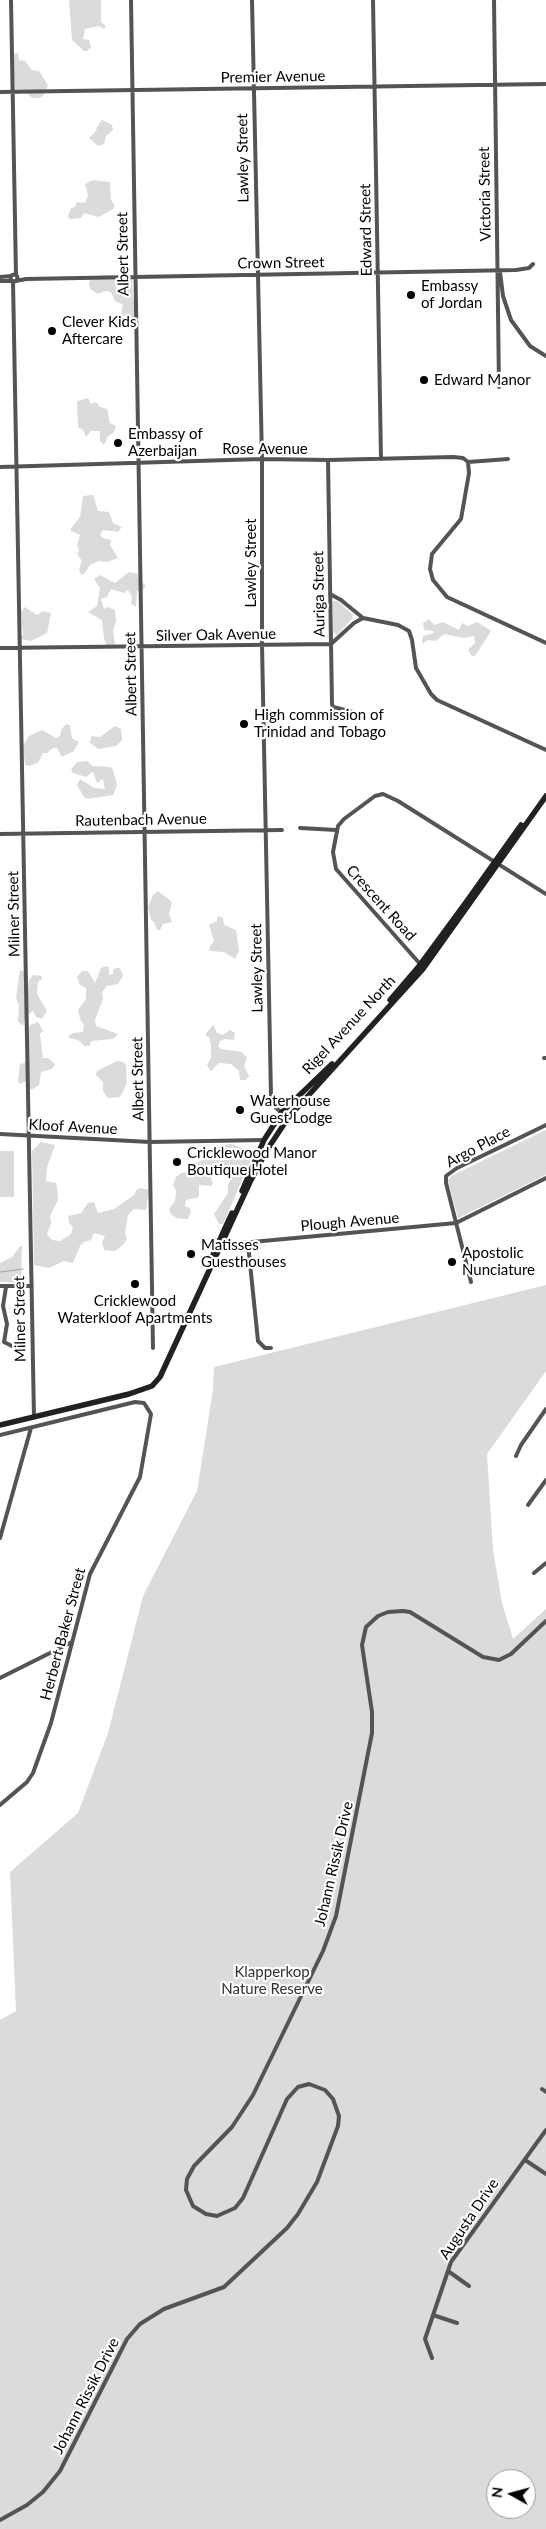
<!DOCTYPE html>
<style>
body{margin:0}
#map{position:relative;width:546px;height:2529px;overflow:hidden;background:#fff;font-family:Lato,sans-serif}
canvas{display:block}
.north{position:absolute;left:486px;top:2469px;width:50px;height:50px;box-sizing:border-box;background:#fff;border:1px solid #999;border-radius:50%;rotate:277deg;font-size:14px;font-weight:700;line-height:20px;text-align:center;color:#000}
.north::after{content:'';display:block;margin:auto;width:18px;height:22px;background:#000;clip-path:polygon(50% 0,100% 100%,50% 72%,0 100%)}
</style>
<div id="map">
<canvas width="546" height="2529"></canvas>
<div class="north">N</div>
</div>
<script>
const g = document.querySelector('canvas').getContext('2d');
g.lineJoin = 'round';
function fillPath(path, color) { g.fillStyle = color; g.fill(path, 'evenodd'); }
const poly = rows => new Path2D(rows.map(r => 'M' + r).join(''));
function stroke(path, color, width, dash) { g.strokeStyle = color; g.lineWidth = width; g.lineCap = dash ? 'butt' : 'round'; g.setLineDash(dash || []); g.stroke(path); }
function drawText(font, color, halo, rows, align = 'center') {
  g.font = font + ' Lato,sans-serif'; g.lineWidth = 4.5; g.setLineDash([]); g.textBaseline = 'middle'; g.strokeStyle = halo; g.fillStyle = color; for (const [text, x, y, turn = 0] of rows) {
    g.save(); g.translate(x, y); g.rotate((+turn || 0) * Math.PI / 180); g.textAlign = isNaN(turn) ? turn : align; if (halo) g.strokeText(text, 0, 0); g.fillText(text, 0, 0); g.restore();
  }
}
const green = poly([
 [69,0,101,0,101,22,106,26,104,29,99,26,85,29,83,39,89,40,91,47,87,51,84,51,72,40],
 [15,53,18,53,19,60,25,61,32,70,39,71,48,85,43,96,38,98,32,98,25,91,15,89,13,61],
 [102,120,112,125,113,130,106,136,104,144,98,146,89,138,96,131,97,127],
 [93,180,110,182,111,200,115,206,113,209,99,217,84,213,81,218,70,219,68,216,71,208,75,207,77,202,85,203,88,195,85,184],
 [103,275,115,276,117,279,116,290,118,290,125,279,132,278,133,298,135,306,138,309,138,316,130,319,121,314,123,305,115,301,111,292,105,291,98,294,90,289,89,283,92,278],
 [88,398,91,404,96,402,100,407,107,409,110,423,116,426,114,432,108,436,104,445,100,441,100,431,91,431,86,437,83,430,78,427,77,401],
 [93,495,98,511,109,512,113,523,122,527,118,532,103,530,100,534,102,538,111,540,110,545,118,558,107,562,99,561,90,565,84,574,81,575,79,569,82,561,77,554,79,550,77,545,80,535,71,531,71,528,80,517,83,496],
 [129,572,138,574,138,578,146,586,142,591,137,591,136,607,131,604,132,597,128,590,124,593,111,589,107,597,101,599,104,609,108,607,115,610,116,621,113,630,115,644,108,647,104,639,102,620,88,612,97,606,100,588,94,579,100,575,115,583],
 [333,601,338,601,353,615,352,619,337,635,333,632],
 [25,607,37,615,43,611,51,613,47,633,31,641,21,639,23,634,21,612],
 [429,619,434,625,443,622,459,630,462,623,468,626,477,622,491,631,475,656,472,656,468,650,475,643,474,636,464,638,444,634,436,641,428,640,422,644,423,636,434,633,433,631,424,630,423,623],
 [66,724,70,725,72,738,79,742,74,751,62,757,57,748,53,748,47,753,43,753,38,763,29,766,25,765,23,746,29,736,42,730,56,738,60,736,61,730],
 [115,726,121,729,122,740,116,746,98,749,90,743,91,736,100,737],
 [88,761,92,766,111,767,113,770,117,785,113,795,87,799,84,797,77,785,80,779,94,788,105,789,103,779,97,783,93,772,86,777,73,773,71,770,77,762],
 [158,891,172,902,169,914,172,922,163,924,160,930,157,930,154,922,151,920,148,907,153,895],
 [218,916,223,918,224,925,236,930,239,951,235,959,224,952,209,951,210,946,214,941,209,925,217,921],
 [106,966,109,967,109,975,113,974,113,970,116,968,120,968,123,976,118,984,107,986,102,992,103,999,95,1020,96,1026,118,1034,113,1039,91,1041,90,1046,84,1046,80,1041,67,1037,73,1033,83,1032,84,1025,80,1019,78,1010,86,999,86,988,80,985,77,977,82,971,88,971,95,983,101,968],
 [20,970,25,972,25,989,28,989,29,980,33,975,42,976,42,980,38,981,37,994,47,1011,42,1019,36,1017,33,1011,26,1016,23,1026,18,1022,19,1005,16,998],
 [38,1022,43,1031,40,1034,43,1058,48,1058,55,1064,52,1069,41,1072,39,1085,31,1090,26,1081,20,1084,18,1081,20,1064,25,1063,28,1055,29,1048,25,1044,30,1025],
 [213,1025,217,1033,223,1035,230,1030,235,1033,234,1040,225,1039,220,1041,218,1046,221,1049,242,1052,247,1058,244,1066,249,1076,246,1080,240,1080,239,1071,231,1064,219,1063,211,1071,207,1065,211,1058,211,1046,209,1037,205,1035],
 [117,1061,123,1062,126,1065,127,1083,120,1097,108,1098,103,1091,103,1082,96,1075,97,1071],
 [546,1130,546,1175,458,1218,448,1181,451,1176],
 [41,1142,55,1145,47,1167,46,1181,56,1183,57,1187,58,1200,50,1216,51,1223,47,1234,52,1240,60,1241,71,1234,73,1227,69,1223,68,1216,81,1213,88,1203,94,1202,98,1213,114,1209,134,1195,137,1189,141,1188,149,1190,146,1210,134,1209,128,1215,125,1233,127,1238,124,1244,115,1251,104,1250,102,1242,105,1236,94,1233,91,1240,84,1242,80,1246,73,1263,64,1261,49,1268,34,1265,32,1151],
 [231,1144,254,1152,223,1224,219,1224,214,1214,228,1193,228,1185,232,1177,225,1170,217,1168,210,1174,213,1184,211,1186,199,1185,199,1197,186,1200,185,1206,190,1208,191,1211,188,1219,176,1218,171,1214,169,1209,175,1201,176,1190,173,1185,176,1177,181,1173,192,1171,194,1164,201,1161,221,1145],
 [0,1151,14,1151,14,1197,0,1197],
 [20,1246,22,1246,21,1283,0,1282,0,1263,12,1257],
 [546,1285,546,1371,487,1454,493,1550,502,1603,513,1639,546,1609,546,2529,0,2529,0,2020,16,2011,10,1872,78,1813,108,1733,143,1596,197,1491,213,1390,214,1367],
 [496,2479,526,2479,526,2509,496,2509]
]);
const stream = poly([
 [0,1272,23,1269]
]);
const minor = poly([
 [11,0,16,275],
 [131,0,153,1348],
 [252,0,262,459,262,645,271,1096,276,1108,288,1118],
 [373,0,381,459],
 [494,0,499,387],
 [0,92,546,84],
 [500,272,503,296,511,320,530,346,546,356],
 '10.5 278a3.5 3.5 0 1 1 7 0a3.5 3.5 0 1 1-7 0Z',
 [0,277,11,276],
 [0,281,12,281],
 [13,281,34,1417],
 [16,281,26,279,516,270,529,268,533,264],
 [328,460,332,704,333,707,353,712],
 [468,462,469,473,461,519,432,554,430,569,433,580,447,597,546,643],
 [468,462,508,459],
 [0,467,262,459,328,460,453,457,463,458,468,462],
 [330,594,341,600,363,618],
 [0,648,331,644,354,623,363,618,398,625,409,631,412,640,416,668,431,694,437,700,546,750],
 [300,828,336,830],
 [0,834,282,830],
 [421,965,336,869,333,852,338,826,344,819,375,796,383,794,398,801,546,894],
 [544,1058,546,1058],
 [0,1134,150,1142,264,1140],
 [248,1244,258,1341,265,1348,271,1348],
 [220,1245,456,1223,546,1178],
 [471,1282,446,1183,446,1176,457,1168,546,1125],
 [0,1286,31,1286],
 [6,1287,3,1306,7,1324,4,1342,12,1346],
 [0,1435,135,1402,144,1403,151,1414,140,1477,90,1574,51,1723,33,1773,27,1782,0,1805],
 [516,1456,521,1445,546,1409],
 [528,1505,546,1480],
 [0,1538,31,1428],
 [534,1573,546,1563],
 [0,1678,72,1642],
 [542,2089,546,2092],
 [525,2160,546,2174],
 [448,2271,469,2286],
 [433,2315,457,2323],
 [432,2358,425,2339,451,2262,546,2130],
 [0,2520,27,2505,43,2492,60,2471,127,2339,140,2324,164,2309,224,2287,287,2228,298,2214,317,2182,338,2126,339,2116,333,2099,325,2090,309,2084,298,2087,287,2099,243,2198,235,2208,217,2216,206,2214,193,2206,186,2190,187,2179,194,2166,232,2127,253,2095,323,1951,336,1916,372,1733,372,1712,362,1645,366,1627,378,1616,388,1612,403,1611,410,1612,483,1657,499,1660,511,1654,546,1621]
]);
const secondary = poly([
 [390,1000,420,965,467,901,521,825],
 [242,1191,264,1140,282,1112,332,1064],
 [212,1257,232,1213],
 [0,1425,129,1394,152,1386,160,1377,250,1182,267,1150,288,1118,423,969,546,796]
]);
const markers = [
 [411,295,5,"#000"],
 [52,331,5,"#000"],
 [424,380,5,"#000"],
 [118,443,5,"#000"],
 [244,724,5,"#000"],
 [240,1110,5,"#000"],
 [177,1162,5,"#000"],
 [191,1254,5,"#000"],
 [452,1262,5,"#000"],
 [135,1284,5,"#000"]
];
const streetNames = [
 ["Premier Avenue",273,77,-1],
 ["Lawley Street",243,158,-91],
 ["Victoria Street",485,194,-91],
 ["Edward Street",366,230,-91],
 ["Albert Street",123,254,-91],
 ["Crown Street",281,263,-1],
 ["Rose Avenue",265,449],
 ["Lawley Street",251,563,-90],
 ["Auriga Street",319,594,-91],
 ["Silver Oak Avenue",216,635,-1],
 ["Albert Street",131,674,-91],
 ["Rautenbach Avenue",141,820,-1],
 ["Crescent Road",381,903,48],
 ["Milner Street",14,914,-91],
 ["Lawley Street",257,968,-91],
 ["Rigel Avenue North",349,1025,-47],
 ["Albert Street",138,1079,-91],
 ["Kloof Avenue",73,1127,3],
 ["Argo Place",478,1147,-28],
 ["Plough Avenue",350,1222,-5],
 ["Milner Street",20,1319,-91],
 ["Herbert Baker Street",63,1634,-75],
 ["Johann Rissik Drive",334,1864,-77],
 ["Augusta Drive",469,2219,-56],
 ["Johann Rissik Drive",86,2396,-63]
];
const poiNames = [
 ["Embassy",421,286],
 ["of Jordan",421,303],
 ["Clever Kids",62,322],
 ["Aftercare",62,339],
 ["Edward Manor",434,380],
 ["Embassy of",128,434],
 ["Azerbaijan",128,451],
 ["High commission of",254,715],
 ["Trinidad and Tobago",254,732],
 ["Waterhouse",250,1101],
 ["Guest Lodge",250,1118],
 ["Cricklewood Manor",187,1153],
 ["Boutique Hotel",187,1170],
 ["Matisses",201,1245],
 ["Guesthouses",201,1262],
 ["Apostolic",462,1253],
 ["Nunciature",462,1270],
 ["Cricklewood",135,1301,"center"],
 ["Waterkloof Apartments",135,1318,"center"]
];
const parkNames = [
 ["Klapperkop",272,1972],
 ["Nature Reserve",272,1989]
];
fillPath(green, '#dbdbdb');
stroke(stream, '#a2a2a2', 1);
stroke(minor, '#545454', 4);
stroke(secondary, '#212121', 5.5);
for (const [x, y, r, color] of markers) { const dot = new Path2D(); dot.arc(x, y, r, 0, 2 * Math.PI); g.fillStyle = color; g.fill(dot); stroke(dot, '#fff', 2); }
drawText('15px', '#000', '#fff', streetNames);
drawText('15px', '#000', '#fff', poiNames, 'left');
drawText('15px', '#323232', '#fff', parkNames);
</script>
